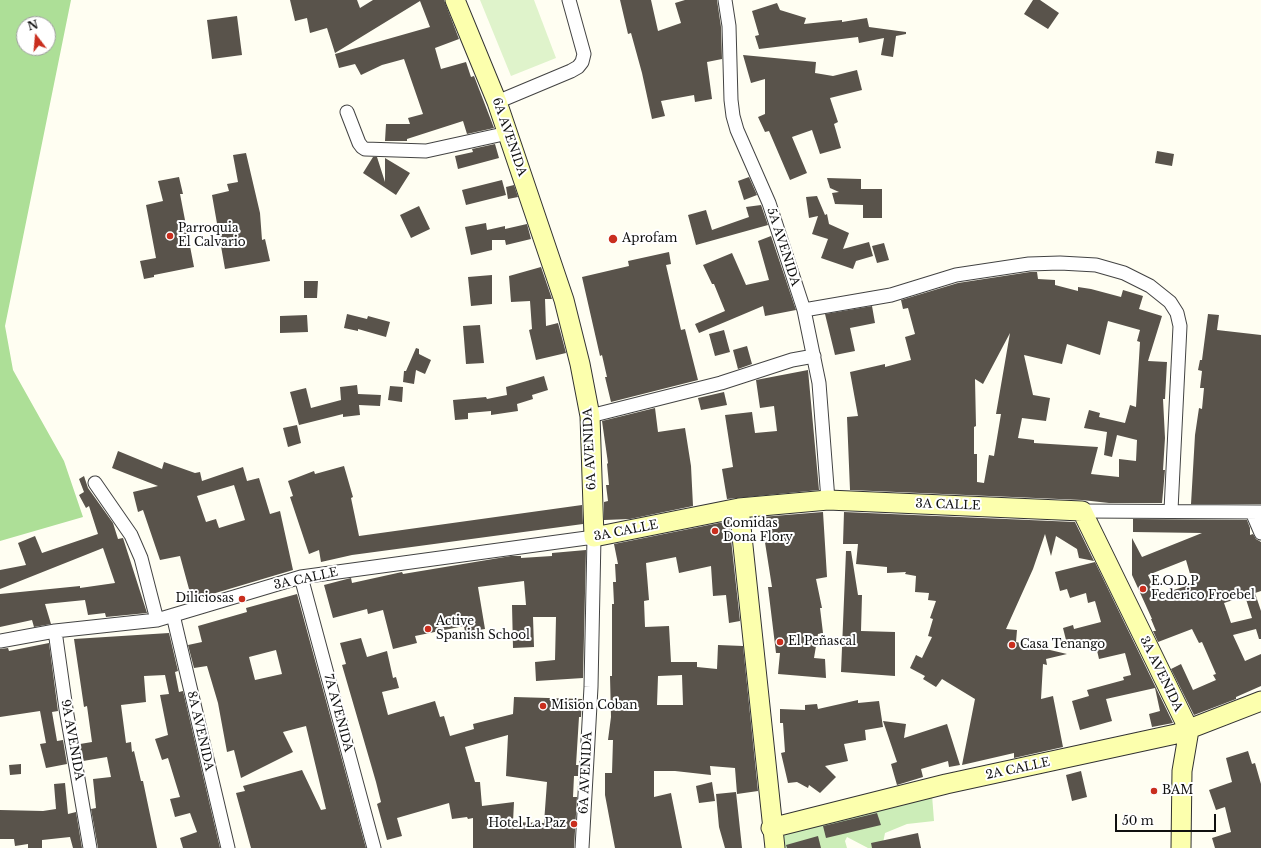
<!DOCTYPE html>
<meta charset="utf-8">
<style>
body{margin:0}
#map{position:relative;width:1261px;height:848px;overflow:hidden;background:#fffef2;font-family:"Libre Baskerville",serif}
canvas{display:block}
.north{position:absolute;left:16px;top:16px;width:40px;height:40px;box-sizing:border-box;background:#fff;border:1px solid #9f9f9f;border-radius:50%;rotate:344deg;font-size:11px;font-weight:700;line-height:16px;text-align:center;color:#101010}
.north::after{content:'';display:block;margin:auto;width:14px;height:18px;background:#c92e1e;clip-path:polygon(50% 0,100% 100%,50% 72%,0 100%)}
.scale{position:absolute;left:1115px;top:814px;width:101px;height:18px;box-sizing:border-box;border:2px solid #101010;border-top:0;padding-left:5px;font-size:12px;line-height:14px;white-space:nowrap;color:#101010;-webkit-text-stroke:3px #fff;paint-order:stroke}
</style>
<div id="map">
<canvas width="1261" height="848"></canvas>
<div class="north">N</div>
<div class="scale">50 m</div>
</div>
<script>
const g = document.querySelector('canvas').getContext('2d');
g.lineJoin = 'round';
function fillPath(path, color) { g.fillStyle = color; g.fill(path, 'evenodd'); }
const poly = rows => new Path2D(rows.map(r => 'M' + r).join(''));
function stroke(path, color, width, dash) { g.strokeStyle = color; g.lineWidth = width; g.lineCap = dash ? 'butt' : 'round'; g.setLineDash(dash || []); g.stroke(path); }
function drawText(font, color, halo, rows, align = 'center') {
  g.font = font + ' "Libre Baskerville",serif'; g.lineWidth = 4; g.setLineDash([]); g.textBaseline = 'middle'; g.strokeStyle = halo; g.fillStyle = color; for (const [text, x, y, turn = 0] of rows) {
    g.save(); g.translate(x, y); g.rotate((+turn || 0) * Math.PI / 180); g.textAlign = isNaN(turn) ? turn : align; if (halo) g.strokeText(text, 0, 0); g.fillText(text, 0, 0); g.restore();
  }
}
const green = poly([
 [932,795,934,821,907,824,885,833,882,848,868,848,847,837,845,841,847,848,782,848,779,832]
]);
const forest = poly([
 [0,0,71,0,5,326,13,370,64,461,83,517,0,541],
 [24,24,48,24,48,48,24,48]
]);
const pitch = poly([
 [480,0,534,0,556,58,511,76]
]);
const building = poly([
 [290,0,357,0,360,8,373,0,444,0,459,39,435,48,441,69,466,62,471,77,474,76,494,128,467,134,463,121,407,139,407,141,385,141,386,124,410,124,408,118,423,114,404,59,382,65,361,75,355,64,339,68,335,54,430,27,420,1,335,53,327,28,310,33,307,18,295,21],
 [620,0,651,0,658,31,681,23,675,3,685,0,717,0,721,27,722,59,707,62,712,99,695,102,694,95,661,101,665,116,652,119,642,73,631,33,628,34],
 [1033,0,1040,0,1059,13,1048,29,1024,14],
 [777,3,780,10,806,18,804,24,842,20,842,22,867,18,869,27,906,32,906,34,896,36,893,57,881,55,884,38,859,43,858,37,759,49,755,36,759,35,752,11],
 [237,16,242,55,212,59,207,20],
 [743,55,816,62,815,73,833,76,857,70,862,90,830,98,838,122,834,124,841,148,820,154,812,130,792,137,807,173,790,180,769,131,765,132,758,117,765,114,765,79,751,83],
 [495,144,499,158,458,169,455,156,473,152,472,149],
 [1157,151,1174,154,1172,166,1155,163],
 [246,153,260,213,262,240,265,239,270,261,225,269,212,195,229,191,227,184,238,182,233,155],
 [373,157,377,157,385,182,385,158,410,173,396,195,363,173],
 [179,177,183,194,180,194,194,267,154,275,154,277,144,279,140,261,156,258,146,205,163,201,158,181],
 [749,177,757,195,744,200,738,181],
 [827,178,861,179,861,189,882,189,882,218,863,218,863,205,835,204,832,193,839,192,830,188],
 [502,180,506,195,466,205,462,190],
 [514,185,518,197,508,199,506,187],
 [817,196,825,215,827,214,829,224,849,233,843,249,869,242,873,256,856,261,853,269,821,258,828,239,812,234,818,216,809,218,806,197],
 [761,205,768,225,696,245,688,215,706,210,712,230,749,217,746,207],
 [419,206,430,229,411,238,400,215],
 [486,223,487,230,505,226,505,229,527,224,531,239,506,245,505,240,492,240,492,250,471,255,465,227],
 [771,236,796,310,765,316,763,306,699,333,695,324,725,311,714,284,712,284,703,265,732,253,746,285,769,280,758,241],
 [884,243,889,260,877,263,872,246],
 [669,252,671,264,666,265,681,330,685,329,698,380,611,402,605,377,607,377,602,355,600,356,582,277,629,266,628,261],
 [541,267,552,299,545,299,546,326,558,323,566,353,536,360,529,330,532,329,530,301,511,302,509,276],
 [1030,272,1037,272,1038,279,1055,280,1055,285,1078,291,1078,287,1091,289,1121,297,1123,290,1143,296,1139,309,1162,316,1148,361,1167,362,1165,399,1163,399,1165,438,1163,470,1165,470,1162,503,1109,503,1082,500,850,490,847,417,858,416,850,372,885,364,885,367,911,360,905,337,915,334,908,308,903,309,901,300,958,283],
 [1108,321,1140,330,1137,341,1140,342,1136,407,1130,405,1125,423,1099,417,1100,413,1089,410,1084,428,1107,432,1104,455,1112,457,1117,435,1137,440,1136,461,1119,459,1119,477,1091,474,1098,447,1034,443,1034,440,1018,438,1022,418,1046,421,1050,398,1033,395,1024,355,1062,364,1067,344,1100,355],
 [1010,333,996,414,1001,414,994,456,989,455,984,483,977,482,977,454,974,454,974,427,976,426,975,379,983,384],
 [492,275,492,304,471,306,468,277],
 [304,281,318,281,317,298,304,298],
 [872,306,875,323,850,328,855,351,835,355,825,314],
 [347,314,367,319,368,316,390,322,386,337,358,329,358,331,344,328],
 [1208,314,1219,315,1217,330,1261,335,1261,504,1191,504,1195,435,1199,408,1202,409,1204,388,1200,388,1202,371,1198,370,1200,360,1202,360],
 [307,315,308,332,280,333,280,316],
 [480,325,484,363,466,364,463,326],
 [724,330,730,352,715,356,709,334],
 [747,346,752,364,738,369,733,350],
 [416,348,419,349,419,354,431,360,425,374,416,370,414,384,403,382,404,371,406,371],
 [808,370,819,490,727,499,722,469,733,467,725,415,752,412,755,433,777,431,774,406,760,408,756,380],
 [544,376,548,390,532,395,533,399,517,404,518,411,491,415,491,411,468,413,468,419,455,420,453,400,486,397,487,399,507,395,506,387],
 [357,385,358,394,381,395,380,406,359,405,360,415,343,417,343,414,299,425,290,392,306,388,311,408,341,400,340,387],
 [390,386,403,387,402,402,388,400],
 [724,392,727,405,701,410,698,398],
 [655,408,658,432,685,428,691,466,693,506,630,519,604,520,604,502,608,501,606,485,609,485,607,464,608,463,602,421],
 [297,425,301,443,288,447,283,428],
 [118,451,162,469,164,462,195,473,200,472,202,481,243,467,247,481,259,478,270,514,280,511,293,570,192,600,180,556,160,560,143,510,138,512,133,492,158,486,112,468],
 [234,485,245,520,219,528,216,519,206,522,197,496],
 [344,466,353,497,351,498,359,536,582,505,583,524,352,555,321,562,319,550,309,554,290,497,293,496,288,481,314,471,315,474],
 [84,476,88,488,113,523,118,539,123,538,147,613,106,617,105,613,88,615,85,600,45,604,51,624,34,627,32,620,0,627,0,594,80,586,80,588,115,583,103,548,0,589,0,570,26,565,18,543,35,536,42,553,98,534,89,506,86,508,79,495,84,492,79,479],
 [823,512,827,577,816,579,822,608,820,608,823,633,818,634,814,658,825,659,826,678,778,674,780,653,776,653,768,587,772,587,761,517],
 [844,512,1075,522,1094,561,1079,558,1077,549,1056,536,1051,556,1045,534,1033,569,1006,629,1017,630,1016,642,1067,654,1046,659,1047,665,1043,664,1041,699,1053,696,1063,747,1014,758,1014,753,962,765,975,699,942,679,936,687,923,679,925,676,910,668,916,655,922,658,932,637,928,636,933,619,930,618,936,601,928,600,929,593,915,592,916,576,905,574,906,572,887,573,887,567,856,564,858,544,843,544],
 [1133,519,1247,520,1250,528,1250,535,1253,534,1256,539,1261,542,1261,591,1255,593,1261,611,1261,639,1259,639,1256,629,1233,635,1245,661,1261,654,1261,686,1236,697,1236,699,1194,715,1171,669,1181,664,1193,690,1216,680,1213,675,1216,674,1202,642,1199,643,1192,629,1158,642,1153,631,1156,631,1151,619,1152,619,1132,575,1132,538,1142,557,1202,533,1133,532],
 [1186,560,1193,584,1157,595,1148,575],
 [1245,596,1252,618,1231,623,1224,603],
 [729,521,740,621,729,623,726,595,713,596,711,566,679,573,676,557,646,563,649,600,644,601,645,627,669,626,671,662,697,662,697,667,717,669,718,645,743,646,758,791,737,794,735,768,710,766,711,775,675,771,654,771,654,797,671,793,682,848,615,848,605,795,605,773,612,773,613,740,608,740,611,717,610,676,612,676,612,604,614,604,613,582,616,582,615,564,618,564,614,544],
 [682,675,683,705,657,705,658,676],
 [586,550,583,678,536,681,535,662,555,660,556,617,533,617,534,647,513,648,512,605,526,605,524,581,478,587,485,629,465,632,464,626,415,636,417,643,393,649,383,610,368,614,367,609,333,618,324,585,347,579,351,578,352,583,402,572,403,574,511,556,521,556,521,558,552,556,552,553],
 [846,551,851,551,858,595,862,595,861,631,895,632,895,676,841,672],
 [1095,562,1173,723,1152,727,1149,714,1160,711,1155,688,1106,699,1112,721,1080,730,1072,701,1089,696,1087,690,1124,680,1123,677,1131,675,1125,653,1099,659,1095,642,1068,648,1063,628,1073,625,1074,629,1101,622,1095,601,1088,603,1086,593,1070,598,1067,589,1060,591,1055,572],
 [297,594,366,848,251,848,236,793,245,791,243,786,302,770,321,810,326,809,306,726,283,732,293,752,241,778,234,750,227,752,218,703,207,666,194,668,188,645,202,642,198,626,247,612,246,608],
 [276,650,282,674,255,680,249,657],
 [169,633,178,671,175,672,179,692,183,691,220,848,183,848,180,838,197,832,190,813,175,817,170,799,180,797,168,758,162,760,155,739,168,735,160,695,169,694,165,675,144,676,146,702,121,705,126,743,131,742,132,752,134,751,141,781,143,781,157,848,98,848,91,809,96,808,93,779,111,777,107,757,83,761,80,744,92,742,87,706,84,707,74,639],
 [361,638,367,657,387,651,393,678,396,677,399,688,382,692,388,715,435,701,440,717,444,716,450,736,474,729,473,724,513,714,514,697,582,699,581,717,579,717,576,765,579,765,578,776,574,776,573,797,577,797,574,848,473,848,473,818,468,819,467,817,452,819,449,803,397,818,402,836,387,840,377,804,381,802,376,782,342,665,346,664,340,643],
 [508,735,506,776,547,782,544,823,513,822,514,802,482,806,480,782,475,782,465,747],
 [49,643,58,711,52,712,57,741,63,740,67,764,46,768,40,744,46,743,40,711,0,717,0,649,8,648,9,651],
 [858,700,858,703,879,701,883,727,865,730,866,740,844,744,848,761,825,766,836,777,820,793,809,785,808,788,797,782,788,783,781,753,785,752,783,723,780,723,780,709,805,710,805,705,817,704,818,709],
 [883,721,906,724,904,738,947,724,960,765,949,767,948,761,921,769,923,777,897,785,891,764,897,762],
 [1248,751,1252,764,1255,763,1261,784,1261,848,1215,848,1212,838,1231,832,1225,807,1216,810,1209,790,1232,782,1226,758],
 [21,764,21,774,10,775,9,765],
 [1081,771,1087,797,1072,801,1066,775],
 [712,782,715,801,699,803,696,786],
 [65,783,68,814,76,812,82,848,73,848,70,837,42,840,42,848,28,848,28,844,15,846,14,839,0,839,0,810,43,811,56,809,54,784],
 [736,792,742,848,725,848,719,827,716,794],
 [877,813,881,825,826,838,823,826],
 [918,833,921,848,872,848,871,843],
 [818,836,821,848,787,848,786,845]
]);
const street = poly([
 [725,0,729,26,731,100,733,116,737,130,769,203,804,310,819,383,828,500],
 [497,102,571,71,578,67,582,62,584,54,569,0],
 [347,112,359,143,362,147,365,149,426,151,508,133],
 [804,310,891,295,956,275,1029,264,1060,263,1096,265,1124,273,1150,286,1170,302,1177,313,1180,326,1171,510],
 [590,416,721,383,792,360,814,356],
 [95,483,131,535,141,558,157,620],
 [1082,511,1261,512],
 [1252,512,1261,533],
 [301,577,374,848],
 [173,615,228,848],
 [55,631,66,709,90,848],
 [0,641,55,631,157,620,301,577,594,537,591,687,582,848]
]);
const secondary = poly([
 [455,0,497,102,564,300,580,364,590,416,594,537,739,508,828,500,1082,511,1189,730,1182,771,1181,848],
 [739,508,775,848],
 [771,828,946,784,1176,734,1261,701]
]);
const markers = [
 [170,236,4,"#c92e1e"],
 [613,239,5,"#c92e1e"],
 [715,531,4,"#c92e1e"],
 [1143,589,4,"#c92e1e"],
 [242,599,4,"#c92e1e"],
 [428,629,4,"#c92e1e"],
 [780,642,4,"#c92e1e"],
 [1012,645,4,"#c92e1e"],
 [543,706,4,"#c92e1e"],
 [1154,791,4,"#c92e1e"],
 [574,824,4,"#c92e1e"]
];
const streetNames = [
 ["6A AVENIDA",509,137,71],
 ["5A AVENIDA",783,247,72],
 ["6A AVENIDA",590,449,-93],
 ["3A CALLE",948,505,2],
 ["3A CALLE",626,531,-11],
 ["3A CALLE",306,579,-12],
 ["3A AVENIDA",1161,674,64],
 ["7A AVENIDA",338,713,75],
 ["8A AVENIDA",200,731,77],
 ["9A AVENIDA",72,740,80],
 ["2A CALLE",1018,769,-12],
 ["6A AVENIDA",586,773,-87]
];
const poiNames = [
 ["Parroquia",178,229],
 ["El Calvario",178,243],
 ["Aprofam",622,239],
 ["Comidas",723,524],
 ["Dona Flory",723,538],
 ["E.O.D.P",1151,582],
 ["Federico Froebel",1151,596],
 ["Diliciosas",234,599,"right"],
 ["Active",436,622],
 ["Spanish School",436,636],
 ["El Peñascal",788,642],
 ["Casa Tenango",1020,645],
 ["Mision Coban",551,706],
 ["BAM",1162,791],
 ["Hotel La Paz",566,824,"right"]
];
fillPath(green, '#ccedb8');
fillPath(forest, '#addf97');
fillPath(pitch, '#dff3cb');
fillPath(building, '#59534b');
stroke(street, '#434343', 15);
stroke(secondary, '#323232', 21);
stroke(street, '#fff', 13);
stroke(secondary, '#fcffad', 19);
for (const [x, y, r, color] of markers) { const dot = new Path2D(); dot.arc(x, y, r, 0, 2 * Math.PI); g.fillStyle = color; g.fill(dot); stroke(dot, '#fff', 1.5); }
drawText('12px', '#101010', '#fff', streetNames);
drawText('12px', '#101010', '#fff', poiNames, 'left');
</script>
